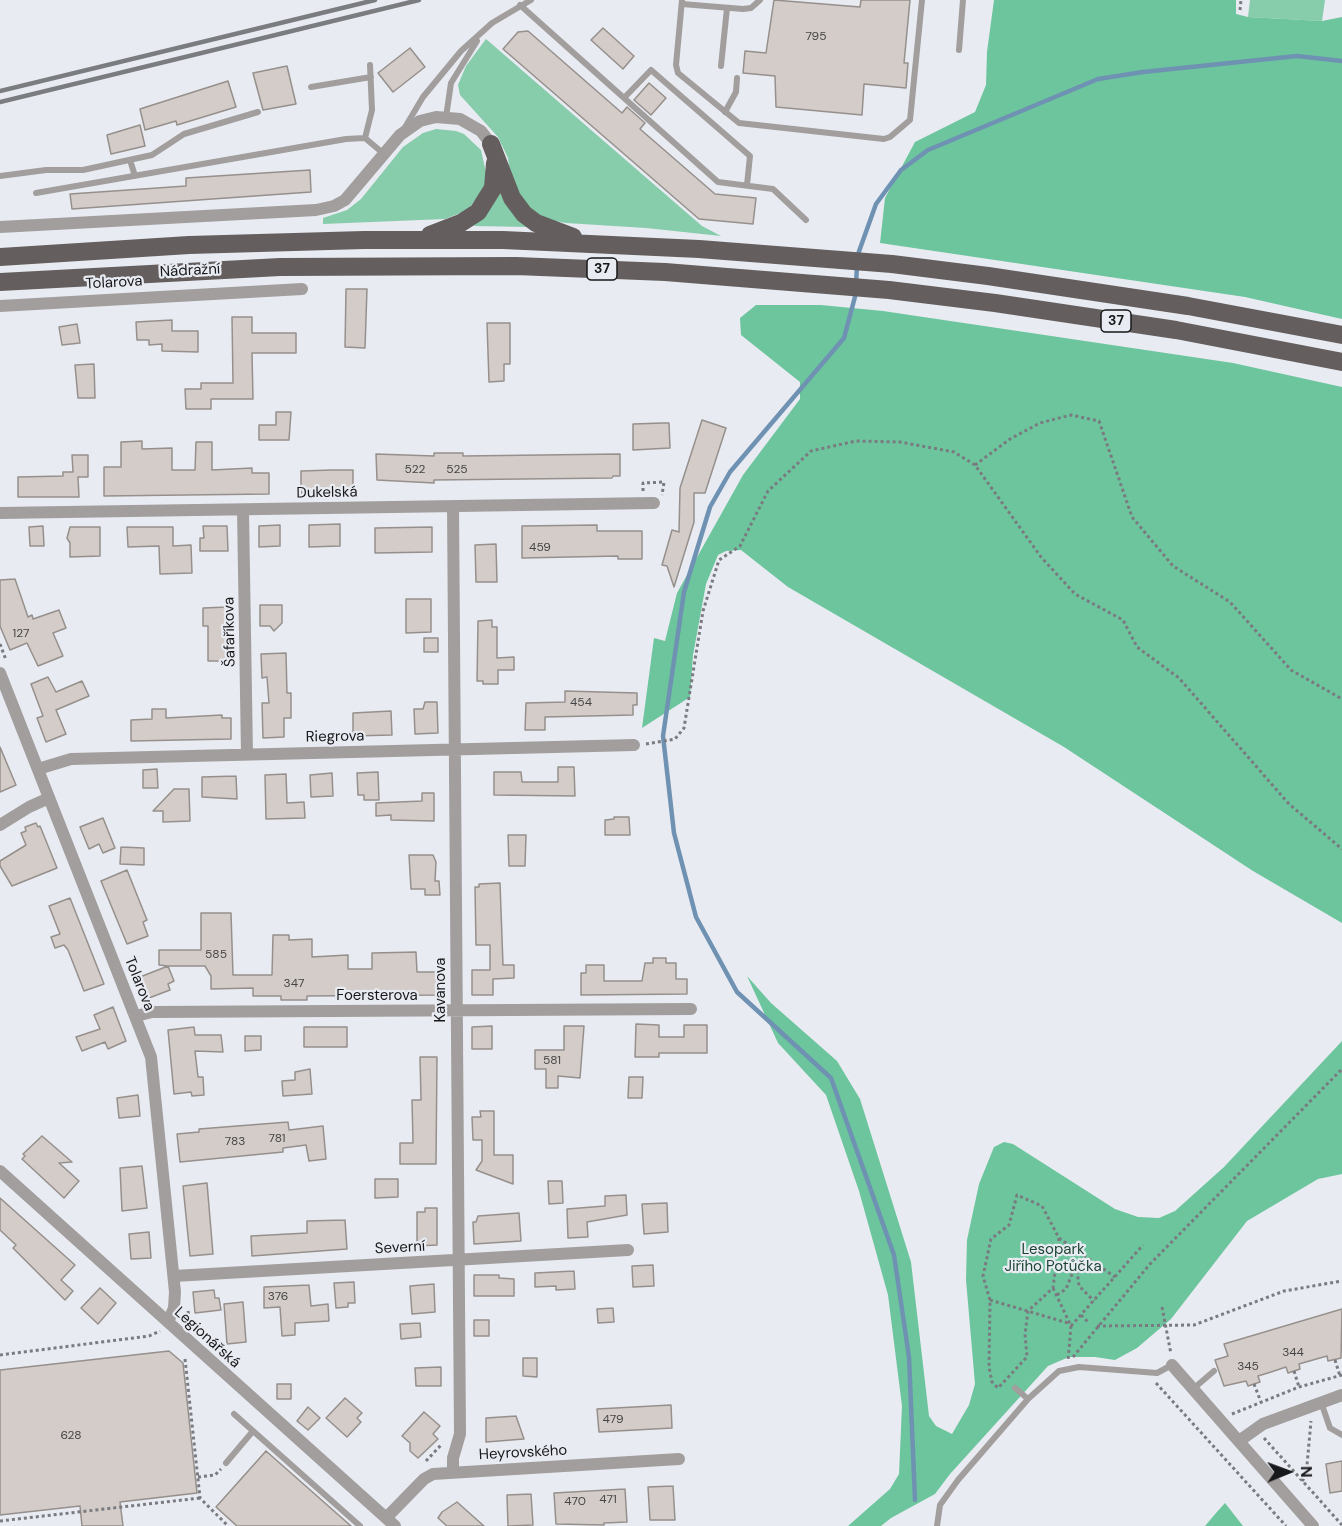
<!DOCTYPE html>
<meta charset="utf-8">
<style>
body{margin:0}
#map{position:relative;width:1342px;height:1526px;overflow:hidden;background:#e9ebf2;font-family:"DM Sans",sans-serif}
canvas{display:block}
.north{position:absolute;left:1258px;top:1442px;width:60px;height:60px;-webkit-text-stroke:4px #e9ebf2;paint-order:stroke;rotate:89deg;font-size:16px;font-weight:700;line-height:24px;text-align:center;color:#17181a}
.north::after{content:'';display:block;margin:auto;width:21px;height:27px;background:#17181a;clip-path:polygon(50% 0,100% 100%,50% 72%,0 100%)}
</style>
<div id="map">
<canvas width="1342" height="1526"></canvas>
<div class="north">N</div>
</div>
<script>
const g = document.querySelector('canvas').getContext('2d');
g.lineJoin = 'round';
function fillPath(path, color) { g.fillStyle = color; g.fill(path, 'evenodd'); }
const poly = rows => new Path2D(rows.map(r => 'M' + r).join(''));
function stroke(path, color, width, dash) { g.strokeStyle = color; g.lineWidth = width; g.lineCap = dash ? 'butt' : 'round'; g.setLineDash(dash || []); g.stroke(path); }
function drawText(font, color, halo, rows, align = 'center') {
  g.font = font + ' "DM Sans",sans-serif'; g.lineWidth = 4.5; g.setLineDash([]); g.textBaseline = 'middle'; g.strokeStyle = halo; g.fillStyle = color; for (const [text, x, y, turn = 0] of rows) {
    g.save(); g.translate(x, y); g.rotate((+turn || 0) * Math.PI / 180); g.textAlign = isNaN(turn) ? turn : align; if (halo) g.strokeText(text, 0, 0); g.fillText(text, 0, 0); g.restore();
  }
}
const green = poly([
 [1250,0,1325,0,1322,21,1248,17],
 [486,39,702,226,721,236,646,228,566,223,544,219,527,210,511,181,508,158,498,137,460,95,458,85,466,66],
 [436,129,456,131,464,134,481,150,487,177,484,188,468,210,445,219,323,224,323,218,347,210,361,199,403,147,423,133],
 [501,189,528,227,474,226]
]);
const forest = poly([
 [994,0,1236,0,1236,14,1248,17,1322,21,1342,17,1342,319,1245,297,880,243,885,198,915,142,975,112,986,85,987,52],
 [756,305,821,305,883,311,1233,363,1342,387,1342,923,1253,871,1064,747,788,587,741,550,726,551,718,555,706,584,693,655,690,697,642,728,654,638,665,641,677,593,743,475,800,399,800,382,741,335,740,318],
 [747,976,771,1003,837,1061,860,1099,911,1262,929,1416,936,1426,952,1434,969,1405,975,1384,966,1280,967,1240,979,1184,994,1147,1004,1142,1013,1144,1115,1209,1138,1217,1159,1218,1175,1211,1224,1167,1342,1041,1342,1174,1318,1179,1247,1221,1171,1319,1137,1348,1115,1360,1095,1357,1069,1357,1048,1366,950,1474,935,1494,891,1518,881,1526,848,1526,890,1489,899,1474,902,1406,888,1295,859,1191,826,1095,778,1043],
 [1225,1503,1243,1526,1205,1526,1216,1513]
]);
const stream = poly([
 [857,257,876,204,901,170,928,150,1098,79,1143,72,1297,56,1342,61],
 [856,284,857,266],
 [856,293,844,338,730,472,710,507,684,592,663,736,674,833,696,917,737,992,831,1078,894,1255,909,1357,915,1500]
]);
const building = poly([
 [774,0,860,7,861,0,910,0,904,63,908,63,906,88,864,84,862,115,776,107,775,76,743,73,745,51,766,53,774,0],
 [603,28,634,56,623,69,591,40,603,28],
 [528,31,622,113,627,107,645,123,640,129,715,194,756,198,753,224,699,219,503,49,518,32,528,31],
 [410,48,425,67,393,92,378,73,410,48],
 [287,66,296,104,263,110,253,73,287,66],
 [228,81,236,107,177,125,176,121,145,130,140,109,228,81],
 [649,83,666,98,651,115,634,100,649,83],
 [140,125,145,146,111,154,107,135,140,125],
 [310,170,311,192,72,209,70,194,186,186,186,178,310,170],
 [346,289,367,289,365,348,345,347,346,289],
 [232,317,252,317,252,333,296,333,296,353,252,353,253,399,211,399,211,409,186,409,185,389,201,389,201,383,233,383,232,317],
 [172,320,172,331,198,331,198,352,162,351,162,344,149,345,149,340,137,340,136,322,172,320],
 [487,323,510,323,510,364,504,364,504,381,489,382,487,323],
 [77,324,80,343,62,345,59,327,77,324],
 [94,364,95,398,78,398,75,365,94,364],
 [276,412,291,412,289,440,259,440,259,425,276,425,276,412],
 [702,420,726,428,705,493,694,493,694,522,674,587,667,566,662,565,672,530,679,532,680,488,702,420],
 [663,423,669,423,670,448,633,450,633,424,663,423],
 [142,441,142,449,172,448,172,470,195,470,196,442,212,442,212,470,252,468,252,473,269,473,269,494,104,496,104,467,121,467,121,442,142,441],
 [434,453,463,453,463,456,620,454,620,476,613,476,612,478,434,480,434,483,377,480,376,454,434,456,434,453],
 [72,455,88,455,88,477,78,477,79,497,18,497,18,477,63,476,63,472,73,472,72,455],
 [332,470,353,470,353,492,301,493,301,471,332,470],
 [340,524,340,546,309,547,309,525,340,524],
 [280,525,280,546,259,547,259,526,280,525],
 [597,525,597,531,642,531,642,559,618,559,618,556,522,558,522,526,597,525],
 [43,526,44,546,30,546,29,527,43,526],
 [203,526,227,526,228,551,200,551,200,538,204,538,203,526],
 [70,527,100,527,100,556,70,557,70,543,67,538,70,527],
 [127,527,173,527,173,546,191,545,192,573,160,574,159,546,128,547,127,527],
 [432,527,432,552,375,553,375,528,432,527],
 [496,544,497,582,476,582,475,545,496,544],
 [15,579,28,617,32,615,33,619,59,610,66,628,53,633,63,656,38,666,27,643,10,650,0,626,0,580,15,579],
 [406,599,431,599,431,632,406,633,406,599],
 [260,605,282,605,282,623,274,631,270,626,260,626,260,605],
 [228,607,230,661,208,661,208,626,203,626,203,608,228,607],
 [492,620,492,627,497,627,497,658,514,657,514,670,498,670,498,684,483,684,483,681,477,681,478,621,492,620],
 [424,638,438,638,438,652,424,652,424,638],
 [286,653,287,693,291,693,291,718,284,718,284,737,263,738,262,703,269,703,267,677,262,678,261,654,286,653],
 [48,677,56,692,82,681,89,696,56,710,66,734,46,742,37,718,43,716,31,684,48,677],
 [565,691,637,693,637,705,633,705,633,715,545,717,545,730,525,730,526,703,565,702,565,691],
 [425,702,437,702,438,733,415,734,414,709,423,709,425,702],
 [152,709,166,709,166,718,222,715,222,718,231,718,231,739,131,741,131,720,152,719,152,709],
 [391,711,392,735,353,736,353,713,391,711],
 [0,747,16,785,0,792,0,747],
 [558,767,574,767,575,796,494,795,494,772,521,772,522,782,558,782,558,767],
 [157,769,158,788,143,788,143,770,157,769],
 [378,772,379,800,364,800,364,795,358,795,357,773,378,772],
 [332,773,333,796,311,797,310,775,332,773],
 [286,774,287,803,304,802,305,818,266,819,265,775,286,774],
 [236,776,237,799,202,797,202,777,236,776],
 [174,789,189,789,190,821,163,822,163,811,153,811,174,789],
 [422,793,434,793,434,821,391,820,391,815,376,816,376,803,422,801,422,793],
 [614,817,629,817,630,835,605,835,605,820,614,819,614,817],
 [103,818,115,848,103,853,99,844,89,849,80,827,103,818],
 [36,823,38,827,40,826,57,868,12,886,0,866,0,861,26,845,21,833,26,831,25,827,36,823],
 [508,835,526,835,525,866,509,866,508,835],
 [121,847,144,848,144,865,120,864,121,847],
 [409,855,433,855,436,862,435,881,439,881,440,895,425,895,425,889,411,889,409,855],
 [127,870,147,920,143,922,148,936,127,944,101,881,127,870],
 [500,883,503,965,514,965,514,978,493,979,493,995,472,995,472,970,490,970,490,945,476,945,475,887,479,887,479,884,500,883],
 [70,898,104,984,84,991,68,950,64,945,55,948,51,937,60,934,49,906,70,898],
 [201,913,231,913,233,975,272,975,273,935,289,935,289,940,312,939,312,957,348,955,348,969,372,969,372,953,416,952,417,972,440,972,440,995,307,996,307,1000,281,1000,281,996,253,996,253,988,211,989,211,976,205,966,168,966,174,981,168,984,170,990,149,998,140,977,168,966,159,965,159,950,201,950,201,913],
 [653,958,666,958,666,963,676,963,676,979,687,979,687,994,581,995,581,973,586,973,586,965,604,965,604,981,642,981,645,963,653,963,653,958],
 [113,1007,126,1041,108,1049,105,1042,82,1051,76,1037,100,1029,94,1015,113,1007],
 [636,1024,659,1025,659,1037,684,1037,684,1025,707,1025,707,1053,659,1053,659,1057,635,1057,636,1024],
 [492,1026,492,1049,472,1049,472,1027,492,1026],
 [564,1026,584,1026,580,1078,558,1076,558,1088,546,1088,546,1069,535,1069,535,1050,564,1050,564,1026],
 [194,1027,195,1035,221,1035,223,1052,195,1051,198,1077,203,1077,204,1095,192,1096,191,1092,174,1094,168,1030,194,1027],
 [304,1027,347,1027,347,1047,304,1047,304,1027],
 [245,1036,261,1036,261,1050,245,1051,245,1036],
 [420,1057,437,1057,436,1164,400,1164,400,1143,413,1143,412,1100,421,1100,420,1057],
 [310,1069,312,1094,283,1096,282,1081,295,1080,295,1072,310,1069],
 [629,1077,643,1077,642,1098,628,1098,629,1077],
 [138,1095,140,1116,119,1118,117,1098,138,1095],
 [480,1111,494,1111,494,1155,513,1155,513,1184,476,1170,482,1161,482,1140,473,1140,472,1117,481,1117,480,1111],
 [288,1122,289,1130,323,1126,326,1159,309,1161,306,1145,283,1148,283,1152,180,1162,177,1134,199,1132,199,1129,288,1122],
 [42,1136,72,1162,59,1163,79,1181,64,1198,22,1159,25,1156,23,1154,42,1136],
 [142,1166,147,1208,122,1211,120,1168,142,1166],
 [375,1179,398,1179,398,1197,375,1198,375,1179],
 [548,1181,562,1181,563,1203,549,1204,548,1181],
 [207,1183,213,1254,190,1256,183,1186,207,1183],
 [626,1195,627,1215,587,1222,588,1237,568,1238,567,1209,605,1206,605,1196,626,1195],
 [0,1198,75,1265,61,1280,73,1291,65,1300,13,1248,16,1245,0,1230,0,1198],
 [667,1203,668,1232,644,1234,642,1204,667,1203],
 [425,1208,437,1208,437,1245,417,1246,417,1212,425,1212,425,1208],
 [519,1213,521,1241,474,1244,473,1222,476,1222,478,1216,519,1213],
 [345,1220,347,1249,252,1256,251,1236,307,1233,307,1221,345,1220],
 [149,1232,151,1258,131,1259,129,1234,149,1232],
 [653,1265,654,1286,633,1287,632,1266,653,1265],
 [574,1271,575,1289,556,1290,556,1286,535,1287,535,1273,574,1271],
 [474,1275,499,1275,499,1278,514,1279,514,1296,474,1296,474,1275],
 [354,1282,355,1303,348,1303,348,1307,336,1308,334,1283,354,1282],
 [434,1284,435,1312,412,1314,410,1286,434,1284],
 [309,1285,311,1306,328,1304,329,1321,295,1323,295,1335,282,1336,280,1307,264,1308,264,1287,309,1285],
 [100,1288,116,1303,98,1324,81,1308,100,1288],
 [214,1290,215,1298,219,1298,221,1310,195,1313,193,1292,214,1290],
 [243,1302,246,1342,227,1344,224,1304,243,1302],
 [613,1308,614,1322,598,1323,597,1309,613,1308],
 [1342,1309,1341,1358,1328,1361,1327,1356,1299,1364,1300,1369,1288,1373,1286,1367,1271,1372,1258,1376,1260,1382,1248,1386,1246,1381,1224,1386,1215,1360,1228,1356,1224,1344,1342,1309],
 [474,1320,489,1320,489,1336,474,1336,474,1320],
 [420,1323,421,1337,401,1339,400,1324,420,1323],
 [169,1351,183,1363,197,1493,120,1502,123,1526,82,1526,80,1506,0,1515,0,1370,169,1351],
 [523,1358,537,1358,537,1377,523,1376,523,1358],
 [441,1367,441,1386,416,1386,415,1368,441,1367],
 [277,1384,291,1384,291,1399,277,1399,277,1384],
 [345,1398,362,1413,357,1418,361,1422,347,1437,326,1418,345,1398],
 [671,1405,672,1428,599,1432,597,1409,671,1405],
 [308,1407,320,1418,308,1430,297,1421,308,1407],
 [424,1412,440,1426,433,1434,438,1439,418,1458,410,1451,410,1443,402,1436,424,1412],
 [516,1416,524,1439,486,1442,486,1418,516,1416],
 [266,1451,351,1526,237,1526,216,1507,266,1451],
 [1342,1461,1342,1491,1330,1493,1326,1464,1342,1461],
 [673,1486,675,1520,650,1520,648,1487,673,1486],
 [625,1489,627,1522,604,1523,604,1525,556,1524,554,1493,625,1489],
 [531,1494,533,1525,508,1526,507,1495,531,1494],
 [457,1502,484,1526,447,1526,438,1518,442,1512,457,1502]
]);
const path = poly([
 [1240,10,1241,0],
 [975,465,1010,439,1040,423,1071,415,1099,421,1132,517,1173,566,1230,602,1291,670,1342,699],
 [643,491,643,483,664,482,662,495],
 [0,644,6,660],
 [646,744,675,739,684,728,703,611,719,560,740,546,768,491,811,451,856,441,900,442,954,452,975,465,1041,557,1075,594,1123,620,1137,647,1179,678,1289,804,1342,849],
 [1059,1238,1053,1288,1028,1311,1025,1334,1027,1357,998,1388,992,1382,989,1367,990,1300,983,1276,991,1239,1009,1225,1017,1195,1042,1206,1059,1238,1115,1277],
 [1053,1288,1071,1326,1068,1361],
 [1057,1295,1066,1289,1074,1269,1077,1270,1079,1286,1094,1301],
 [990,1300,1068,1323],
 [1162,1307,1171,1354],
 [188,1311,190,1325],
 [1081,1315,1088,1322],
 [1071,1326,1143,1245],
 [1097,1326,1194,1325,1284,1291,1342,1281],
 [0,1355,149,1336,160,1331],
 [1073,1357,1150,1264,1342,1069],
 [185,1359,200,1498,228,1526],
 [1335,1360,1340,1376],
 [1294,1371,1299,1387],
 [1156,1383,1286,1526],
 [1254,1384,1261,1402],
 [1232,1414,1299,1387,1342,1375],
 [1264,1438,1342,1525],
 [426,1461,442,1444],
 [198,1477,215,1475,221,1469],
 [1302,1481,1306,1476,1311,1421],
 [0,1521,200,1498]
]);
const lane = poly([
 [682,0,676,65,678,73,739,123,884,139,890,137,910,120,922,0],
 [682,4,743,9,751,8,760,0],
 [520,5,718,182,773,189,806,220],
 [959,50,963,0],
 [721,66,727,8],
 [311,87,371,77],
 [624,98,651,70,750,156,747,185],
 [725,112,736,92,737,78],
 [446,117,451,83,477,41],
 [404,129,423,97,461,51,492,23,531,0],
 [365,138,384,154],
 [130,160,135,176],
 [0,176,46,170,83,170,152,155,184,134,258,112],
 [36,193,346,139,365,138,372,110,370,65],
 [1015,1388,1028,1399],
 [1193,1389,1214,1371],
 [1321,1402,1330,1428,1342,1435],
 [234,1414,360,1526],
 [226,1463,253,1431],
 [937,1526,940,1505,958,1480,1028,1399,1059,1371,1079,1367,1157,1373,1172,1365]
]);
const street = poly([
 [0,227,316,210,334,206,345,200,400,135,420,121,436,117,460,119,481,131,491,144],
 [0,306,302,289],
 [453,506,460,1434,453,1458,453,1472],
 [243,510,247,754],
 [0,513,654,503],
 [0,673,151,1057,175,1292,174,1308,168,1322],
 [38,769,71,759,634,745],
 [0,825,29,807,49,798],
 [136,1016,152,1012,691,1009],
 [0,1171,395,1526],
 [174,1276,628,1250],
 [1172,1365,1313,1526],
 [1239,1441,1263,1424,1342,1395],
 [386,1518,424,1479,433,1474,679,1459]
]);
const primary = poly([
 [491,144,512,198,524,214,536,223,573,237],
 [430,235,461,223,478,212,493,188,495,163],
 [0,257,189,245,364,240,503,240,699,249,892,264,988,276,1188,306,1342,335],
 [0,282,280,267,516,266,665,272,889,290,995,303,1176,330,1342,362]
]);
const rail = poly([
 [0,91,375,0],
 [0,102,419,0]
]);
const numberNames = [
 ["795",816,37],
 ["522",415,470],
 ["525",457,470],
 ["459",540,548],
 ["127",21,634],
 ["454",581,703],
 ["585",216,955],
 ["347",294,984],
 ["581",552,1061],
 ["781",277,1139],
 ["783",235,1142],
 ["376",278,1297],
 ["344",1293,1353],
 ["345",1248,1367],
 ["479",613,1420],
 ["628",71,1436],
 ["471",608,1500],
 ["470",575,1502]
];
const shields = [
 [602,269,30],
 [1116,321,30]
];
const shieldNames = [
 ["37",602,269],
 ["37",1116,321]
];
const streetNames = [
 ["Nádražní",190,271,-3],
 ["Tolarova",114,283,-3],
 ["Dukelská",327,493,-1],
 ["Šafaříkova",230,632,-91],
 ["Riegrova",335,737,-1],
 ["Tolarova",139,984,68],
 ["Kavanova",441,990,-90],
 ["Foersterova",377,996],
 ["Severní",400,1248,-3],
 ["Legionářská",207,1338,42],
 ["Heyrovského",523,1453,-3]
];
const parkNames = [
 ["Lesopark",1053,1250],
 ["Jiřího Potůčka",1053,1267]
];
fillPath(green, '#87ccab');
fillPath(forest, '#6cc59d');
stroke(stream, '#6f92b3', 4.5);
fillPath(building, '#d3ccc8');
stroke(building, '#96908d', 1.5);
stroke(path, '#7a7b80', 3, [3, 3]);
stroke(lane, '#a19e9d', 6);
stroke(street, '#a19e9d', 12);
stroke(primary, '#645f5e', 18);
stroke(rail, '#7b7c80', 4.5);
drawText('12px', '#464546', null, numberNames);
for (const [x, y, w] of shields) { const box = new Path2D(); box.roundRect(x - w / 2, y - 11, w, 22, 4.5); g.fillStyle = '#e9ebf2'; g.fill(box); stroke(box, '#17181a', 1.5); }
drawText('bold 14px', '#17181a', null, shieldNames);
drawText('15px', '#17181a', '#e9ebf2', streetNames);
drawText('15px', '#1e4534', '#e9ebf2', parkNames);
</script>
